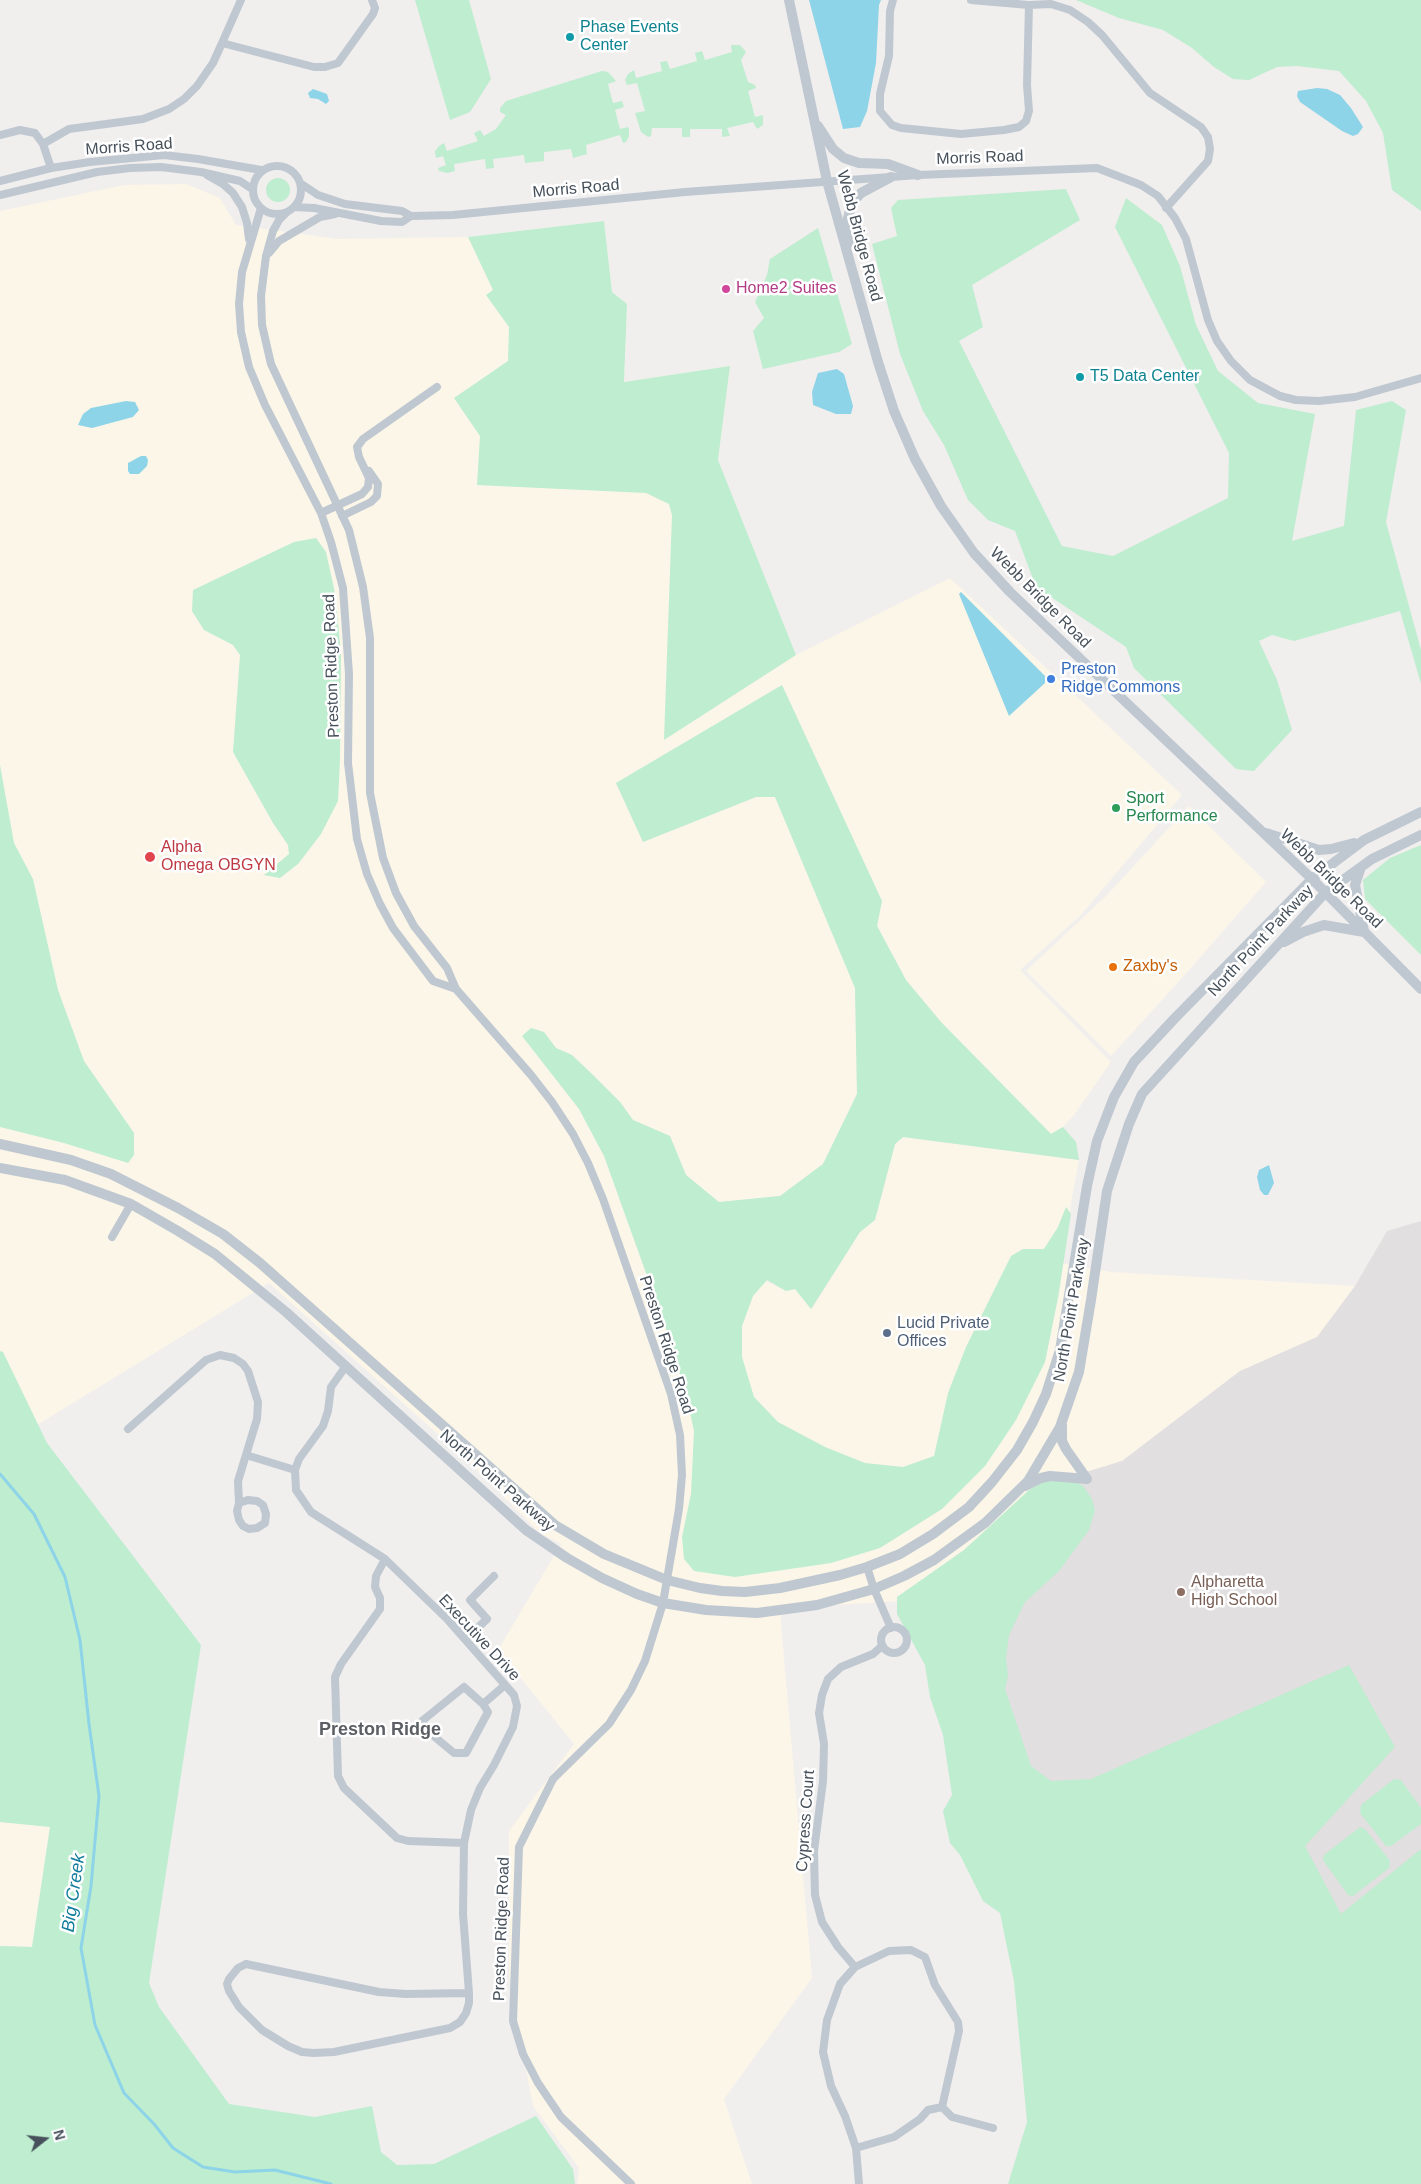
<!DOCTYPE html>
<style>
body{margin:0}
#map{position:relative;width:1421px;height:2184px;overflow:hidden;background:#f1eeee;font-family:Arial,sans-serif}
canvas{display:block}
.north{position:absolute;left:20px;top:2114px;width:50px;height:50px;-webkit-text-stroke:4px #fff;paint-order:stroke;rotate:74deg;font-size:14px;font-weight:700;line-height:20px;text-align:center;color:#47515b}
.north::after{content:'';display:block;margin:auto;width:18px;height:22px;background:#47515b;clip-path:polygon(50% 0,100% 100%,50% 72%,0 100%)}
</style>
<div id="map">
<canvas width="1421" height="2184"></canvas>
<div class="north">N</div>
</div>
<script>
const g = document.querySelector('canvas').getContext('2d');
g.lineJoin = 'round';
function fillPath(path, color) { g.fillStyle = color; g.fill(path, 'evenodd'); }
const poly = rows => new Path2D(rows.map(r => 'M' + r).join(''));
function stroke(path, color, width, dash) { g.strokeStyle = color; g.lineWidth = width; g.lineCap = dash ? 'butt' : 'round'; g.setLineDash(dash || []); g.stroke(path); }
function drawText(font, color, halo, rows, align = 'center') {
  g.font = font + ' Arial,sans-serif'; g.lineWidth = 5; g.setLineDash([]); g.textBaseline = 'middle'; g.strokeStyle = halo; g.fillStyle = color; for (const [text, x, y, turn = 0] of rows) {
    g.save(); g.translate(x, y); g.rotate((+turn || 0) * Math.PI / 180); g.textAlign = isNaN(turn) ? turn : align; if (halo) g.strokeText(text, 0, 0); g.fillText(text, 0, 0); g.restore();
  }
}
const commercial = poly([
 [186,184,220,198,236,225,338,239,468,237,604,221,612,292,627,304,624,382,730,366,718,460,796,655,950,578,1182,795,1081,915,1020,970,1111,1062,1074,1115,1063,1127,1051,1134,941,1022,906,980,877,925,882,901,782,685,616,783,643,842,756,797,775,797,855,988,857,1094,823,1164,780,1196,719,1202,686,1175,670,1136,633,1120,620,1102,593,1075,572,1055,556,1048,544,1032,523,1036,579,1109,604,1156,654,1295,750,1273,786,1291,795,1289,812,1309,860,1232,875,1220,895,1144,903,1137,1079,1160,1060,1263,1111,1272,1355,1286,1318,1337,1240,1371,1122,1461,1037,1487,977,1547,902,1601,819,1606,780,1612,812,1978,724,2099,752,2184,577,2184,579,2168,533,2106,509,1976,509,1831,574,1744,498,1650,561,1544,541,1534,472,1465,269,1283,37,1425,3,1352,0,1351,0,211,124,185],
 [1189,806,1266,882,1183,977,1111,1056,1026,971,1108,894],
 [0,1822,50,1826,32,1947,0,1946]
]);
const education = poly([
 [1421,1221,1421,1936,1018,1896,953,1568,1037,1487,1122,1461,1240,1371,1317,1337,1355,1286,1387,1231]
]);
const green = poly([
 [415,0,469,0,491,79,470,112,450,120],
 [1076,0,1421,0,1421,211,1392,190,1383,133,1366,101,1339,71,1297,66,1277,67,1249,80,1233,79,1214,67,1192,48,1163,30,1119,18],
 [731,45,740,45,746,52,741,60,748,82,755,85,756,88,748,91,755,117,763,115,763,125,757,129,753,122,727,128,730,136,722,137,722,129,690,129,690,137,682,137,682,128,652,128,651,136,648,137,641,132,635,113,645,111,637,83,627,85,625,80,628,74,634,70,636,78,662,71,660,62,667,61,670,69,697,61,695,53,702,51,705,60,732,52],
 [602,71,608,72,616,81,608,84,613,103,622,101,624,107,615,110,620,129,628,127,629,129,629,136,626,142,623,143,620,135,586,145,587,154,573,158,571,149,544,152,544,161,525,163,524,155,493,159,494,168,486,169,485,159,454,164,455,171,447,173,439,171,438,168,446,165,443,156,436,158,435,151,439,146,444,143,447,151,478,141,474,133,480,130,484,136,496,129,506,115,500,112,500,108,506,101],
 '266 190a12 12 0 1 1 24 0a12 12 0 1 1-24 0Z',
 [1066,189,1080,220,972,285,983,327,959,341,1062,546,1113,556,1228,498,1229,453,1115,227,1126,198,1162,225,1180,266,1196,325,1218,371,1258,403,1315,414,1292,541,1344,526,1356,410,1392,401,1406,410,1386,522,1421,650,1421,684,1400,611,1294,641,1272,635,1259,641,1277,680,1292,730,1254,771,1236,769,1134,668,1126,647,1036,587,1015,531,988,520,968,500,944,445,923,411,900,354,872,244,897,236,891,208,898,200],
 [604,221,612,292,627,304,624,382,730,366,718,460,796,655,664,740,672,515,669,504,646,493,477,485,480,436,454,398,508,361,509,327,486,295,493,290,468,237],
 [818,228,852,344,839,352,763,369,753,331,764,318,755,302,767,275,770,259],
 [316,538,326,552,335,593,341,653,340,760,338,801,321,834,298,864,280,878,264,875,289,854,288,845,273,823,233,752,240,655,233,645,204,630,192,611,193,590,294,542],
 [782,685,882,901,877,926,906,980,941,1022,1051,1134,1063,1127,1076,1142,1079,1160,903,1137,895,1144,875,1220,860,1232,811,1309,795,1289,786,1291,767,1280,753,1296,742,1326,742,1357,754,1397,778,1422,825,1447,865,1463,903,1467,934,1456,948,1393,966,1347,1011,1256,1023,1249,1044,1249,1058,1227,1066,1207,1071,1214,1058,1298,1045,1362,1016,1420,985,1466,942,1509,880,1548,831,1563,735,1577,694,1571,684,1559,682,1537,691,1494,694,1431,686,1394,669,1337,604,1156,579,1109,522,1036,531,1028,544,1032,556,1048,572,1055,593,1075,620,1102,633,1120,670,1136,686,1175,719,1202,780,1196,823,1164,857,1094,855,988,775,797,756,797,643,842,616,783],
 [0,765,14,843,33,879,58,990,84,1061,134,1133,134,1155,128,1163,64,1143,0,1127],
 [1421,845,1421,955,1365,899,1363,880,1390,858],
 [0,1351,3,1352,47,1443,201,1645,149,1983,159,2007,229,2104,315,2117,372,2106,381,2152,397,2165,434,2164,536,2116,573,2169,575,2184,0,2184,0,1946,32,1947,50,1827,0,1822],
 [1048,1479,1071,1479,1083,1486,1092,1499,1095,1510,1089,1530,1059,1571,1025,1602,1009,1635,1006,1658,1008,1676,1005,1689,1031,1766,1051,1781,1091,1779,1349,1665,1395,1747,1305,1846,1341,1914,1421,1849,1421,2184,1008,2184,1027,2122,1014,1981,1000,1913,983,1901,960,1855,950,1843,943,1811,952,1795,943,1735,930,1697,925,1665,897,1614,897,1597,964,1550,1029,1490],
 [1394,1779,1401,1780,1421,1808,1421,1824,1391,1846,1386,1846,1360,1813,1361,1805],
 [1360,1827,1365,1829,1390,1861,1389,1868,1353,1896,1348,1895,1323,1860,1324,1855]
]);
const water = poly([
 [809,0,881,0,879,5,876,63,867,111,860,127,843,129],
 [1317,88,1327,89,1340,95,1351,108,1363,127,1358,134,1353,136,1342,131,1300,102,1297,96,1298,91],
 [313,89,327,94,329,101,326,104,318,99,310,98,308,93],
 [837,369,844,374,853,406,851,414,836,414,813,405,812,392,818,373],
 [126,401,135,402,139,410,133,417,92,428,78,425,83,414,91,408],
 [141,456,146,456,148,460,147,466,139,474,130,474,128,471,128,463],
 [961,592,1045,676,1045,683,1009,716,959,594],
 [1269,1165,1274,1183,1268,1195,1264,1195,1260,1190,1257,1177,1259,1170]
]);
const stream = poly([
 [0,1474,34,1514,65,1577,80,1640,89,1724,99,1796,91,1886,81,1948,95,2025,124,2093,154,2124,173,2148,203,2167,235,2172,275,2170,331,2184]
]);
const minor = poly([
 [241,0,222,43,314,67,325,67,338,63,373,14,375,8,372,0],
 [893,0,890,11,889,56,880,94,880,111,892,125,901,128,961,134,1004,130,1019,127,1026,121,1029,111,1027,85,1029,5],
 [971,0,1029,5,1051,4,1070,10,1088,22,1102,35,1150,93,1201,127,1208,137,1210,149,1208,161,1166,208],
 [0,135,20,130,35,133,43,144,51,168],
 [43,144,69,129,143,119,169,109,184,99,197,86,213,63,222,43],
 '253 190a24 24 0 1 1 48 0a24 24 0 1 1-48 0Z',
 [207,175,223,184,233,193,242,207,247,223,249,239],
 [0,181,51,168,90,162,164,155,198,159,261,170],
 [300,183,318,195,345,204,402,211,411,216,453,215,685,192,918,175,1097,168,1141,185,1158,196,1175,218,1186,239,1208,320,1217,341,1231,361,1250,380,1280,396,1296,400,1319,401,1355,397,1421,378],
 [0,195,97,172,130,168,161,167,201,172,240,181,252,189],
 [294,207,314,208,381,221,402,222,411,216],
 [261,208,242,272,239,304,241,332,249,367,265,405,321,513,331,542,343,588,349,674,348,763,357,839,367,874,380,904,393,928,433,981,456,989],
 [287,212,279,220,273,231,266,256,261,296,262,325,271,364,349,530,363,587,370,638,370,793,383,858,396,893,414,926,447,968,456,989,531,1075,552,1102,573,1134,588,1163,603,1199,671,1394,680,1435,682,1475,679,1509,663,1603,645,1661,631,1690,609,1724,553,1779,519,1847,513,2021,523,2054,538,2083,561,2117,631,2184],
 [269,253,279,241,320,217,335,214],
 [321,513,362,494,368,487,369,478,359,457,357,447,363,439,437,387],
 [342,516,371,502,377,496,378,484,369,471],
 [112,1237,131,1204],
 [346,1366,331,1387,328,1411,323,1426,299,1459,295,1470,296,1490,311,1512,385,1559,448,1620,514,1695,517,1706,513,1727,494,1765,480,1788,471,1810,464,1843,463,1914,469,1993],
 [128,1429,206,1360,220,1355,234,1358,243,1364,248,1371,258,1402,257,1419,238,1481,239,1503],
 [246,1455,295,1470],
 [248,1500,257,1501,263,1505,266,1514,265,1523,257,1528,249,1529,243,1526,239,1520,237,1511,239,1503,248,1500],
 [385,1559,376,1576,375,1587,380,1598,380,1609,341,1664,335,1677,338,1776,344,1788,397,1838,408,1841,464,1843],
 [867,1567,874,1589,891,1628],
 '881 1640a13 13 0 1 1 26 0a13 13 0 1 1-26 0Z',
 [466,1639,487,1619,470,1600,494,1576],
 [464,1687,483,1704,488,1712,466,1753,454,1753,430,1733,422,1721,464,1687],
 [483,1704,505,1685],
 [246,1964,379,1992,406,1994,469,1993,469,2003,466,2013,460,2022,450,2028,334,2052,314,2053,302,2052,288,2046,262,2030,239,2007,229,1991,227,1984,229,1979,238,1968,246,1964],
 [855,1967,838,1947,822,1922,815,1895,814,1851,823,1781,824,1744,819,1713,822,1695,828,1679,841,1667,873,1654,882,1646],
 [856,2148,894,2137,920,2119,928,2110,942,2107],
 [859,2184,856,2148,845,2116,831,2086,823,2052,827,2020,840,1984,855,1967,889,1951,911,1950,925,1957,935,1985,958,2022,959,2031,942,2107,952,2117,993,2128]
]);
const tertiary = poly([
 [789,0,827,181,878,362,894,411,915,459,941,506,974,553,1010,592,1312,879,1421,989],
 [818,126,833,149,844,158,859,163,888,164,918,175],
 [850,243,848,218,852,203,861,193,891,177],
 [1266,833,1319,850,1331,849,1354,843],
 [1361,867,1355,885,1364,931],
 [1284,942,1303,932,1324,925,1364,932],
 [0,1144,71,1160,111,1174,178,1208,223,1234,260,1263,555,1525,604,1554,667,1580,700,1588,722,1591,745,1592,780,1588,840,1575,867,1567,900,1554,933,1534,969,1507,992,1482,1017,1450,1033,1422,1046,1394,1060,1350,1087,1186,1097,1141,1114,1097,1134,1062,1175,1018,1312,879,1364,840,1421,812],
 [0,1168,65,1180,131,1204,178,1231,215,1254,286,1312,526,1530,567,1558,602,1578,637,1594,663,1603,706,1610,757,1613,817,1605,874,1589,904,1576,934,1560,985,1523,1028,1481,1060,1427,1079,1372,1091,1300,1107,1191,1129,1124,1142,1094,1325,893,1372,859,1421,835],
 [1062,1425,1062,1441,1066,1449,1087,1479],
 [1025,1486,1041,1478,1050,1476,1087,1479]
]);
const markers = [
 [570,37,5,"#0f9aa8"],
 [726,289,5,"#d1479c"],
 [1080,377,5,"#0f9aa8"],
 [1051,679,5,"#3f7fe0"],
 [1116,808,5,"#2e9e5b"],
 [150,857,6,"#e0444e"],
 [1113,967,5,"#e8710a"],
 [887,1333,5,"#5c6f8a"],
 [1181,1592,5,"#8d6e63"]
];
const cultureNames = [
 ["Phase Events",580,28],
 ["Center",580,46],
 ["T5 Data Center",1090,377]
];
const streetNames = [
 ["Morris Road",129,147,-4],
 ["Morris Road",980,158,-2],
 ["Morris Road",576,189,-5],
 ["Webb Bridge Road",859,236,75],
 ["Webb Bridge Road",1040,598,45],
 ["Preston Ridge Road",332,666,-92],
 ["Webb Bridge Road",1331,879,44],
 ["North Point Parkway",1261,941,-47],
 ["North Point Parkway",1072,1310,-80],
 ["Preston Ridge Road",666,1345,72],
 ["North Point Parkway",497,1481,41],
 ["Executive Drive",479,1638,47],
 ["Cypress Court",806,1821,-86],
 ["Preston Ridge Road",502,1929,-88]
];
const hotelNames = [
 ["Home2 Suites",736,289]
];
const shopNames = [
 ["Preston",1061,670],
 ["Ridge Commons",1061,688]
];
const leisureNames = [
 ["Sport",1126,799],
 ["Performance",1126,817]
];
const healthNames = [
 ["Alpha",161,848],
 ["Omega OBGYN",161,866]
];
const foodNames = [
 ["Zaxby's",1123,967]
];
const serviceNames = [
 ["Lucid Private",897,1324],
 ["Offices",897,1342]
];
const educationNames = [
 ["Alpharetta",1191,1583],
 ["High School",1191,1601]
];
const neighbourhoodNames = [
 ["Preston Ridge",380,1730]
];
const waterNames = [
 ["Big Creek",74,1893,-82]
];
fillPath(commercial, '#fbf6e8');
fillPath(education, '#e2dfe0');
fillPath(green, '#beedd0');
fillPath(water, '#8dd4e8');
stroke(stream, '#8dd4e8', 3);
stroke(minor, '#bfc8d0', 8);
stroke(tertiary, '#bfc8d0', 10);
for (const [x, y, r, color] of markers) { const dot = new Path2D(); dot.arc(x, y, r, 0, 2 * Math.PI); g.fillStyle = color; g.fill(dot); stroke(dot, '#fff', 2); }
drawText('16px', '#0d838f', '#fff', cultureNames, 'left');
drawText('16px', '#47515b', '#fff', streetNames);
drawText('16px', '#b23c85', '#fff', hotelNames, 'left');
drawText('16px', '#366cbe', '#fff', shopNames, 'left');
drawText('16px', '#27864d', '#fff', leisureNames, 'left');
drawText('16px', '#be3a42', '#fff', healthNames, 'left');
drawText('16px', '#c56008', '#fff', foodNames, 'left');
drawText('16px', '#4e5e75', '#fff', serviceNames, 'left');
drawText('16px', '#785e54', '#fff', educationNames, 'left');
drawText('bold 18px', '#5b5e63', '#fff', neighbourhoodNames);
drawText('italic 18px', '#127d9c', '#fff', waterNames);
</script>
